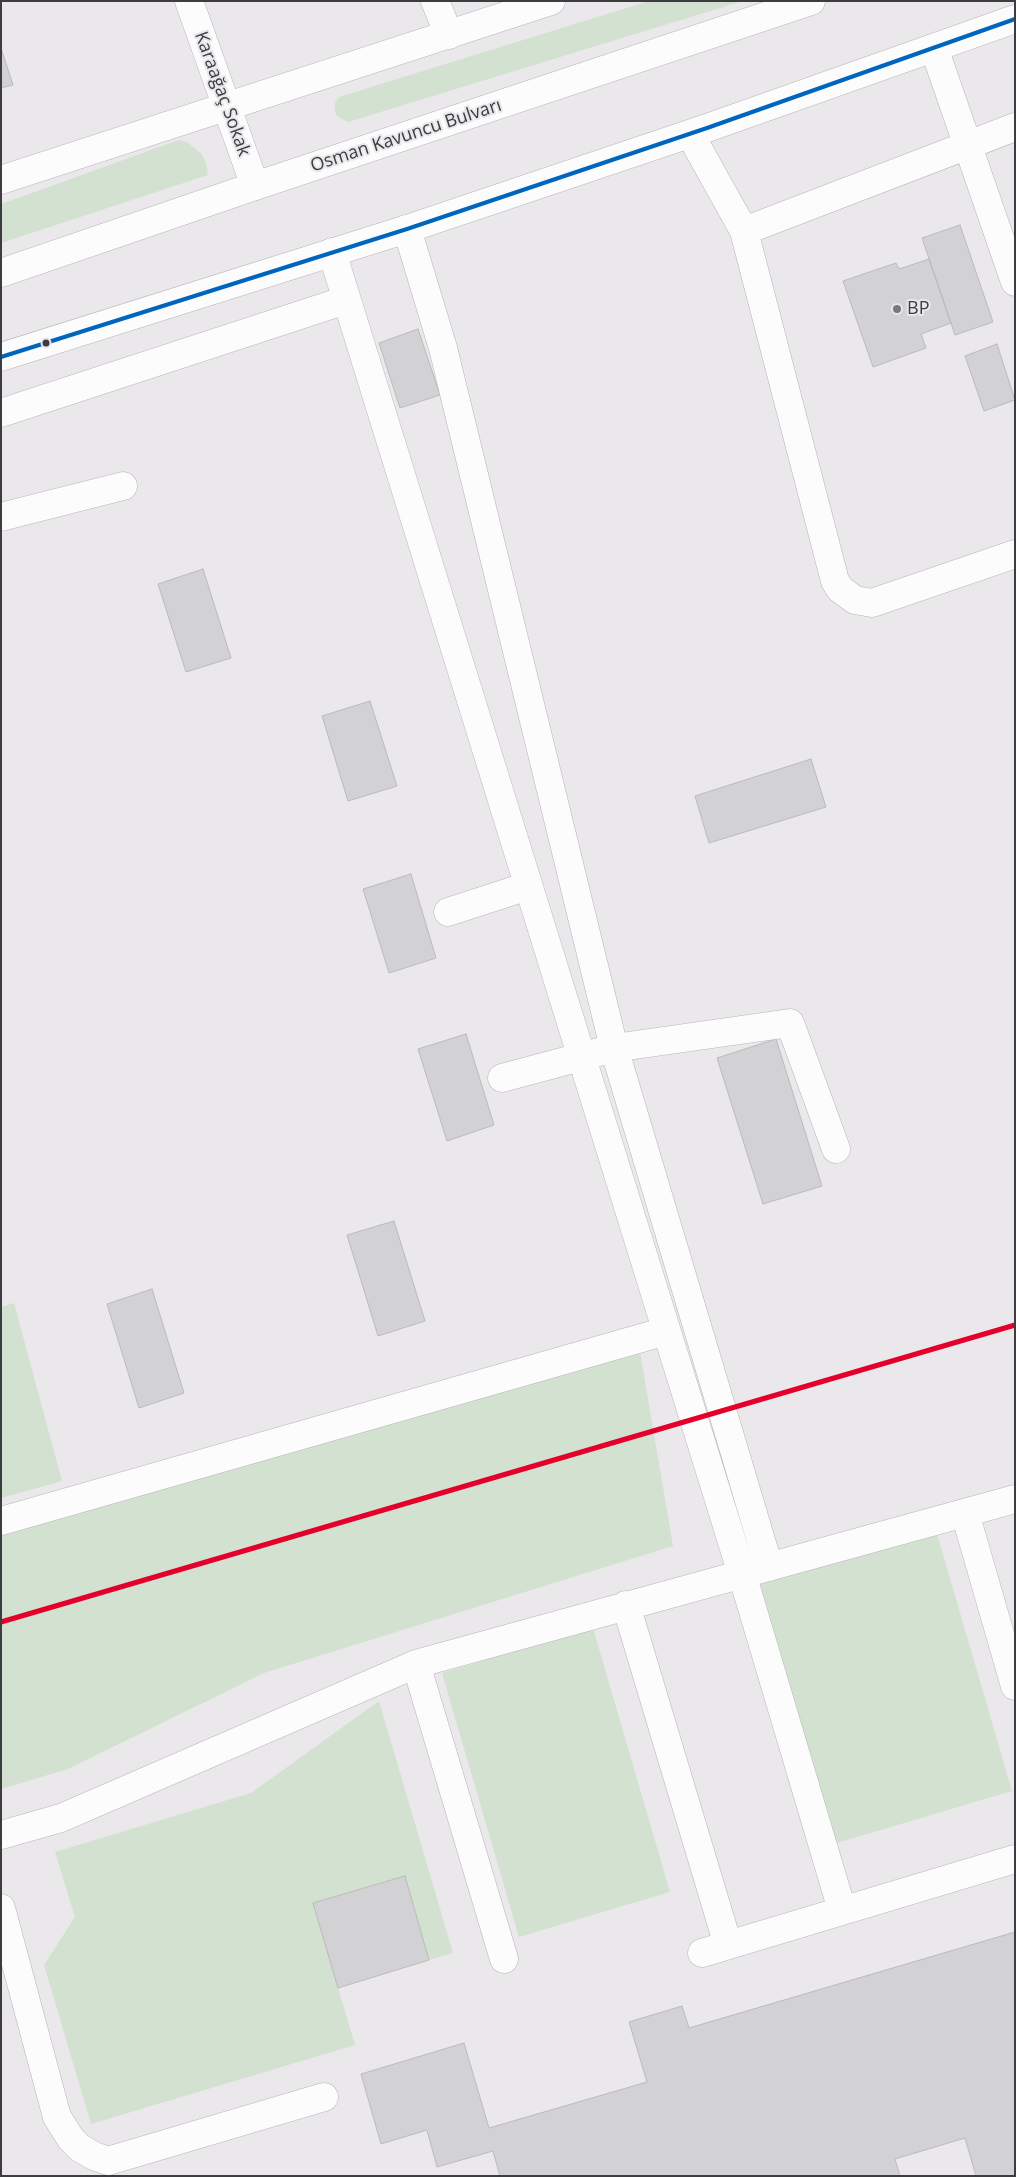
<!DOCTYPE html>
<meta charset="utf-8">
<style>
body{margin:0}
#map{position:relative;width:1016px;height:2177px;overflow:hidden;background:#eae8eb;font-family:"Open Sans",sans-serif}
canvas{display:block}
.frame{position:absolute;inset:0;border:2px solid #3d3c3e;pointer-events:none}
</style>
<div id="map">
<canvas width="1016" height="2177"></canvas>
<div class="frame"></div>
</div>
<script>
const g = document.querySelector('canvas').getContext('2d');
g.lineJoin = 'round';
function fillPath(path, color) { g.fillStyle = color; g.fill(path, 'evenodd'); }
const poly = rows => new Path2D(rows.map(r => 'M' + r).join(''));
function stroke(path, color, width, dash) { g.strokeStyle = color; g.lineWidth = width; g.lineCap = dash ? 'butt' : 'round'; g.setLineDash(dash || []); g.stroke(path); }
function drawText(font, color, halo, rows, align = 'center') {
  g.font = font + ' "Open Sans",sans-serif'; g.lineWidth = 4; g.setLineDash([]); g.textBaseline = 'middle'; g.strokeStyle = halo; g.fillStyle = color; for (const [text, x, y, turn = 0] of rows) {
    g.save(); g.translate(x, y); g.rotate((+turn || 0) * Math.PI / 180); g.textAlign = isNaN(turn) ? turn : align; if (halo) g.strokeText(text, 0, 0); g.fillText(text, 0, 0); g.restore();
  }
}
const green = poly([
 [649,1,743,1,348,122,337,116,335,111,335,103,339,97],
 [179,140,187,142,201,153,205,160,208,175,1,243,1,204],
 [14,1303,62,1481,1,1498,1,1307],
 [640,1352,673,1546,264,1673,68,1769,1,1789,1,1529],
 [935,1527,1012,1791,830,1845,752,1581],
 [593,1628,670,1892,519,1937,442,1673],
 [379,1701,453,1953,429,1960,405,1876,313,1903,355,2045,91,2124,44,1965,75,1917,55,1852,251,1793]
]);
const building = poly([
 [1,48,13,85,1,88,1,48],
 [960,225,993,322,955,335,922,238,960,225],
 [929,259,951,323,921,334,926,348,873,367,843,281,896,263,899,269,929,259],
 [418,329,440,395,400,408,379,343,418,329],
 [997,344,1015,400,984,411,965,356,997,344],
 [203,569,231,658,186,672,158,584,203,569],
 [370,701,397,786,348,801,322,716,370,701],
 [811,759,826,807,709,843,695,796,811,759],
 [411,874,436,958,389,973,363,889,411,874],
 [466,1034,494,1125,447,1141,418,1049,466,1034],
 [776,1039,822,1186,763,1204,717,1058,776,1039],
 [394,1221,425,1321,378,1336,347,1235,394,1221],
 [152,1289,184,1393,139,1408,107,1304,152,1289],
 [405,1876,429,1960,338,1988,313,1903,405,1876],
 [1015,1932,1015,2176,976,2176,965,2138,895,2159,900,2176,500,2176,493,2151,437,2167,427,2130,381,2144,361,2074,464,2043,489,2128,647,2082,629,2022,682,2006,689,2028,1015,1932]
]);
const minor = poly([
 [189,1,255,186],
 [435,1,449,35],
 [934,48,1015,282],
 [690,134,744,231,835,581,840,589,855,600,872,603,1015,554],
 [1,180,551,1],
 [407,229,443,348,614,1048,769,1567],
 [744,231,1015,127],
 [332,252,742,1574,842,1910],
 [1,413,346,300],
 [1,517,123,486],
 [448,912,528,886],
 [502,1078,614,1048,790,1023,836,1149],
 [976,1510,965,1513,1015,1686],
 [1,1521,666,1331],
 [626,1605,728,1945],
 [416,1664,504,1959],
 [1,1835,61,1818,416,1664,1015,1499],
 [1,1908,57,2117,71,2139,80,2148,94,2156,108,2161,324,2097],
 [702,1953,1015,1859]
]);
const highway = poly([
 [1,273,255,186,811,1],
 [1,357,407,229,707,128,1015,19]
]);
const bus1 = poly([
 [1,357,407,229,707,128,1015,19]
]);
const rail1 = poly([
 [1,1622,1015,1325]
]);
const markers = [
 [897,309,5,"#7a787b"],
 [46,343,4.5,"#3d3c3e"]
];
const streetNames = [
 ["Karaağaç Sokak",222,94,70],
 ["Osman Kavuncu Bulvarı",406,136,-18]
];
const poiNames = [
 ["BP",907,309]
];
fillPath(green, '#d3e1d0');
fillPath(building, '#d2d1d3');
stroke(building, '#bbb9bc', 1);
stroke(minor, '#b7b5b7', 29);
stroke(highway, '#b7b5b7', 29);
stroke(minor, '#fcfcfc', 28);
stroke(highway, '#fcfcfc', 28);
stroke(bus1, '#0065bd', 4);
stroke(rail1, '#e4002b', 5);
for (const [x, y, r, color] of markers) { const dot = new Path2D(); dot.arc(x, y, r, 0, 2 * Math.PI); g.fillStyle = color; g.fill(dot); stroke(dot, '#eae7ec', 2); }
drawText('18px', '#3d3c3e', '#eae7ec', streetNames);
drawText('18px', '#3d3c3e', '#eae7ec', poiNames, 'left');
</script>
